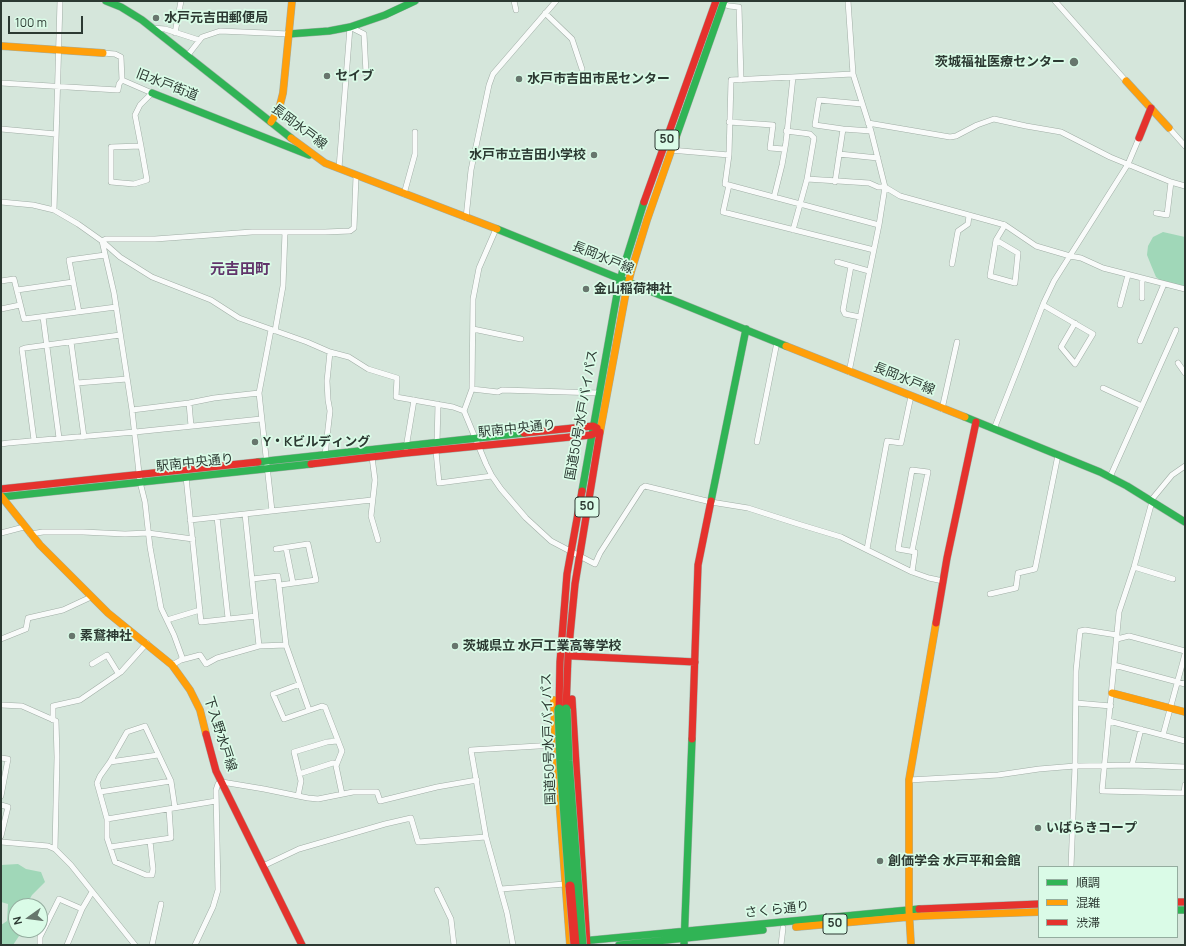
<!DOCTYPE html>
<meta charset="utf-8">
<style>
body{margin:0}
#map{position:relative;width:1186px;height:946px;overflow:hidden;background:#d5e6db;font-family:Manrope,"Noto Sans JP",sans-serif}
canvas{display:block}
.frame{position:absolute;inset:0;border:2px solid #2c3932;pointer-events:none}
.legend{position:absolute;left:1038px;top:866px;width:140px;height:72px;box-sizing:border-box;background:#dafbe7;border:1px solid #94ad9f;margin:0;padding:5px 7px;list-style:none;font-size:12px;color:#2c3932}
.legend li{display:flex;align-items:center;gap:8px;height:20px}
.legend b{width:20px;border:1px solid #94ad9f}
.north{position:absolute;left:8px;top:898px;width:40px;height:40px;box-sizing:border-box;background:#dafbe7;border:1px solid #94ad9f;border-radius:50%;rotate:256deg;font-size:11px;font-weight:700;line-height:16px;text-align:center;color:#2c3932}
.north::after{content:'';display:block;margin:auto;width:14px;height:18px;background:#67766d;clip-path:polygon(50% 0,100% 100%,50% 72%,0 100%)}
.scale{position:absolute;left:8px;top:16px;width:75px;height:18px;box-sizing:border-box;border:2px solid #2c3932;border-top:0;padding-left:5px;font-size:12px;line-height:14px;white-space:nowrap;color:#2c3932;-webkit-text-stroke:3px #dafbe7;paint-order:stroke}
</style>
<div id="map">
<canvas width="1186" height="946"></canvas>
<div class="frame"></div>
<ul class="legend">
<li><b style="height:5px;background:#30b455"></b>順調</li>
<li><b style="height:5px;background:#ff9f0a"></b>混雑</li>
<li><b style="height:5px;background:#e5322d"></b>渋滞</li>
</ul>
<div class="north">N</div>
<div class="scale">100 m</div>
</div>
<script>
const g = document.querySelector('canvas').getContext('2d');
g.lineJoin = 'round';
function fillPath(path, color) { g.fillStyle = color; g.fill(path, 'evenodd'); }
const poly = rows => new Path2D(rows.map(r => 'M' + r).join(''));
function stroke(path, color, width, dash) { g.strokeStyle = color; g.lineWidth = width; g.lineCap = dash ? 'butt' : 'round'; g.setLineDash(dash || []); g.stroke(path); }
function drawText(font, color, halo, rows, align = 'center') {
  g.font = font + ' Manrope,"Noto Sans JP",sans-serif'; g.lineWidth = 3.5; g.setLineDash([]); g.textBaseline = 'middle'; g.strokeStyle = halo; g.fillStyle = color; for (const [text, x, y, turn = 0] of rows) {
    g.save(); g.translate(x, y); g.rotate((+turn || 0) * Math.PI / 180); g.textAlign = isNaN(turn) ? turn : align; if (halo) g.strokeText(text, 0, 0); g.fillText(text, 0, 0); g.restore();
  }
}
const forest = poly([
 [1163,232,1185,237,1185,287,1161,281,1156,277,1151,265,1147,255,1148,246,1153,237],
 [18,864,26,869,41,872,45,882,32,895,28,902,28,906,16,906,16,930,23,930,13,945,1,945,1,925,7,921,8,904,1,902,1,865]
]);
const street = poly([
 [514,1,516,10],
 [848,1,853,74,871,131,885,187,879,225,849,372],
 [1055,1,1126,81],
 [723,4,729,6,739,7,741,80],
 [545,13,572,39,582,69],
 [152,28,165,29,199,40],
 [175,33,181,1],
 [103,53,115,54,121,57,122,80,152,93,140,105,135,115,141,146,147,180,134,184,111,182,111,147,141,146],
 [188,55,202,37,220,31,289,34],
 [853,74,731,80,729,155,725,184,879,225],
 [1,83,118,90,119,84,122,80],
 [862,104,819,100,815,125,843,129,871,131],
 [729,122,773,125,770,148,784,149],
 [868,123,950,137,956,136,977,125,994,119,1026,126,1061,132,1110,157,1171,182,1185,186],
 [1169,128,1185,146],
 [1,129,56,134],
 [786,131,810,134,814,138,807,179,793,230],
 [670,150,729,155],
 [839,154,878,158],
 [339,168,350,27,364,34,366,73],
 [807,179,869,183,878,187,885,187,900,196,1005,225,1036,246,1070,256,1081,258,1103,268,1185,289],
 [835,182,843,129],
 [729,185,723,212,874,250],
 [404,194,415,154,415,132],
 [774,197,782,165,786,142,793,77],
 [1,202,33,205,54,210,78,224,102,241,120,257,152,277,211,300,239,318,307,342,330,352,349,357,368,369,397,378,396,397,453,407,464,411,486,464,492,476,501,489,526,518,551,541,595,564,600,553,642,488,645,486,711,502,748,508,798,524,841,537,912,572,929,578,943,581],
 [54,210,60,1],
 [1156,213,1167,215,1171,182],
 [466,218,471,170,489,85,493,74,556,1],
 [996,240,1018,253,1015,283,990,276,996,240,1005,225],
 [837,262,869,271],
 [952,264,958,231,968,224,969,215],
 [851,266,843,310,845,314,860,317],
 [1,281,14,279,24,319,116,307],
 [17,290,73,282],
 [1142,298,1142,278],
 [1043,305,1093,334,1075,364,1061,347,1075,323],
 [1120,305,1128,275],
 [1,309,20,305],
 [79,312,69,260,105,255],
 [43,317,59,438],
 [473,329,521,339],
 [271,330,259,393,272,511],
 [275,331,283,286,285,232],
 [1140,341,1164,284],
 [71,342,84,437],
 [1178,363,1185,373],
 [77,383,127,379],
 [1103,388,1142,406],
 [472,389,498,392,502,390,599,393],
 [189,403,191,426],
 [942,409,957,342],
 [132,410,189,403,214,398,259,393],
 [464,411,472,389,473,299,479,268,496,229],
 [994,429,1044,302,1054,281,1128,164,1139,138],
 [34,440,22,349,25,348,120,335],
 [757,442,777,342],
 [437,443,438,404],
 [1,444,8,443,135,432,261,419],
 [406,448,414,400],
 [436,451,439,483,492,476],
 [325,455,330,411,328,400,327,381,330,352],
 [372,457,375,480,371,516,378,540],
 [1185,466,1172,475,1153,498,1134,567,1119,612,1102,791,1185,793],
 [186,477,201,622,256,616],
 [1110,477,1176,330],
 [245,514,259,646],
 [217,517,228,618],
 [190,520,372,500],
 [1,533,24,527],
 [30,534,43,532,83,532,125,534,148,533,193,539],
 [286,548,293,583],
 [276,549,308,544,316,580,280,585],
 [867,549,887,441,901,443,911,396],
 [912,551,928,472,912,470,898,549,915,552,912,572],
 [1134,567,1173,579],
 [990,594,1016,588,1018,573,1035,569,1058,455],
 [167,620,200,610],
 [1,639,26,629,28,618,63,610,91,597],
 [1117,639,1129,636,1185,651],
 [286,645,309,710],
 [181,660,200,655,206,664,217,658,259,646,286,645,278,576,252,579],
 [92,664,107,655,118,673],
 [172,665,181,660,182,657,174,635,161,608,150,547,145,502,140,482,132,410,114,293,102,241,106,239,155,239,252,232,325,232,350,231,354,228,356,176],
 [1114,665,1185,684],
 [300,684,273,694,284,719,322,706,325,707,342,751,336,766,342,794],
 [1076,703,1111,706],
 [1,705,22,706,56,721,57,757,55,849],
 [53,720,53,706,80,700,121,672,147,643],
 [1109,721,1185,741],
 [1163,735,1185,654],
 [1,758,8,759,1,796],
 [110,762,158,755],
 [1132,765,1141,729],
 [299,774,333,763,337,764],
 [909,780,998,775,1039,769,1075,766,1132,765,1185,767],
 [100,792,171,781],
 [1184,793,1185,785],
 [298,796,301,781,294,752,327,742,337,741],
 [1,805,8,807,1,836],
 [169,809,171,838,150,841,153,869,152,875,146,875,115,862,107,838,107,819,97,783,100,776,110,762,127,732,145,726,171,781,175,808],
 [107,819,216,801],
 [1,842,48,846,55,849,71,865,135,945],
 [110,847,150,841],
 [263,866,299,849,385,824,411,818,418,842,486,837],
 [1071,867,1075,766,1076,671,1080,631,1085,630,1117,635],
 [501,889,565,884],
 [437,890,451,919,454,945],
 [40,945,40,937,59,899,82,909],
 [67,945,82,909,92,892],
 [152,945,161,904],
 [195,945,213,907,218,890,216,790,218,784,222,782,264,789,308,798,318,799,353,792,377,792,380,801,437,787,477,780],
 [513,945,507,913,486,837,471,750,555,745],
 [781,945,783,928]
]);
const fast = poly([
 [106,1,121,7,142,20,291,138],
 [289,34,329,31,350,27,385,15,415,1],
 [152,93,309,155],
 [676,137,724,1],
 [497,229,786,346],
 [965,417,1100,472,1127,486,1185,522],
 [258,462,524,433],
 [582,491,617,294,623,269,644,202],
 [1,497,311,464],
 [711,501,746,329],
 [1177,910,1185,910],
 [582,941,919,909],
 [619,945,763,930],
 [684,945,692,739]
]);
const slow = poly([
 [1,46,103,53],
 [1126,81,1169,128],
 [271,122,279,109,283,93,292,1],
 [291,138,325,163,497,229],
 [786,346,965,417],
 [600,432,626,292,631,272,647,220,676,137],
 [1,496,40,545,108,613,172,665,190,690,200,710,206,734],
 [1112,693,1185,712],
 [554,700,555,745,570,945],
 [796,927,920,916,1039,912],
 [911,945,909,910,909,780,936,623]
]);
const jam = poly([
 [1139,138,1151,108],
 [644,202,716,1],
 [524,433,593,426,597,428],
 [311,464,406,453,591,435,595,433],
 [1,489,258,462],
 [936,623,947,558,976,422],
 [573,656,695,662],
 [572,699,587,945],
 [559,709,560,662,567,574,582,491],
 [566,709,568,656,575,584,600,432],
 [206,734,216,771,302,945],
 [692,739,698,565,711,501],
 [1177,902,1185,902],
 [919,909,1039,904]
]);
const fastBridge = poly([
 [559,709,561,761,570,886],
 [566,709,568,761,582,945]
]);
const jamBridge = poly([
 [570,886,575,945]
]);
const markers = [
 [156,18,4,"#67766d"],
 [1074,62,5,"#67766d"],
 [327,76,4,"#67766d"],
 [519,79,4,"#67766d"],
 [594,155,4,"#67766d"],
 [586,289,4,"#67766d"],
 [255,442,4,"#67766d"],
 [72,636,4,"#67766d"],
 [455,646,4,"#67766d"],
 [1038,828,4,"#67766d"],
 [880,861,4,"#67766d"]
];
const shields = [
 [667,140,24],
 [587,507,24],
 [835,924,24]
];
const shieldNames = [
 ["50",667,140],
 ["50",587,507],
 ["50",835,924]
];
const poiNames = [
 ["水戸元吉田郵便局",164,18],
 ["茨城福祉医療センター",1065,62,"right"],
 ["セイブ",335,76],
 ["水戸市吉田市民センター",527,79],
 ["水戸市立吉田小学校",586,155,"right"],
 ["金山稲荷神社",594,289],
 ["Y・Kビルディング",263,442],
 ["素鵞神社",80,636],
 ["茨城県立 水戸工業高等学校",463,646],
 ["いばらきコープ",1046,828],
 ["創価学会 水戸平和会館",888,861]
];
const streetNames = [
 ["旧水戸街道",167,85,21],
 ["長岡水戸線",299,127,37],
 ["長岡水戸線",603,258,22],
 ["長岡水戸線",904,379,22],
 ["国道50号水戸バイパス",582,415,-80],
 ["駅南中央通り",517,429,-6],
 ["駅南中央通り",195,463,-6],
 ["下入野水戸線",220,734,72],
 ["国道50号水戸バイパス",549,739,-92],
 ["さくら通り",777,910,-6]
];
const quarterNames = [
 ["元吉田町",240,270]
];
fillPath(forest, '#a0d7b8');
stroke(street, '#a0ada5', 6);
stroke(fast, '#a0ada5', 8);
stroke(slow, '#a0ada5', 8);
stroke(jam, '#a0ada5', 8);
stroke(street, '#f9fbfa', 5);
stroke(fast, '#30b455', 7);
stroke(slow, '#ff9f0a', 7);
stroke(jam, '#e5322d', 7);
stroke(fastBridge, '#a0ada5', 10, []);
stroke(jamBridge, '#a0ada5', 10, []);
stroke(fastBridge, '#30b455', 9);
stroke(jamBridge, '#e5322d', 9);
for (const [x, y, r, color] of markers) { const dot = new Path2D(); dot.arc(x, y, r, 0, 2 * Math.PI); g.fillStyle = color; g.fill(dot); stroke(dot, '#dafbe7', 1.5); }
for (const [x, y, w] of shields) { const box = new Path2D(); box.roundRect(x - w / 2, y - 10, w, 20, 3); g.fillStyle = '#dafbe7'; g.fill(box); stroke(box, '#2c3932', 1); }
drawText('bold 12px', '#2c3932', null, shieldNames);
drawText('bold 13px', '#2c3932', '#dafbe7', poiNames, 'left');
drawText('13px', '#2c3932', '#dafbe7', streetNames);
drawText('bold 15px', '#61366b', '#dafbe7', quarterNames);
</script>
